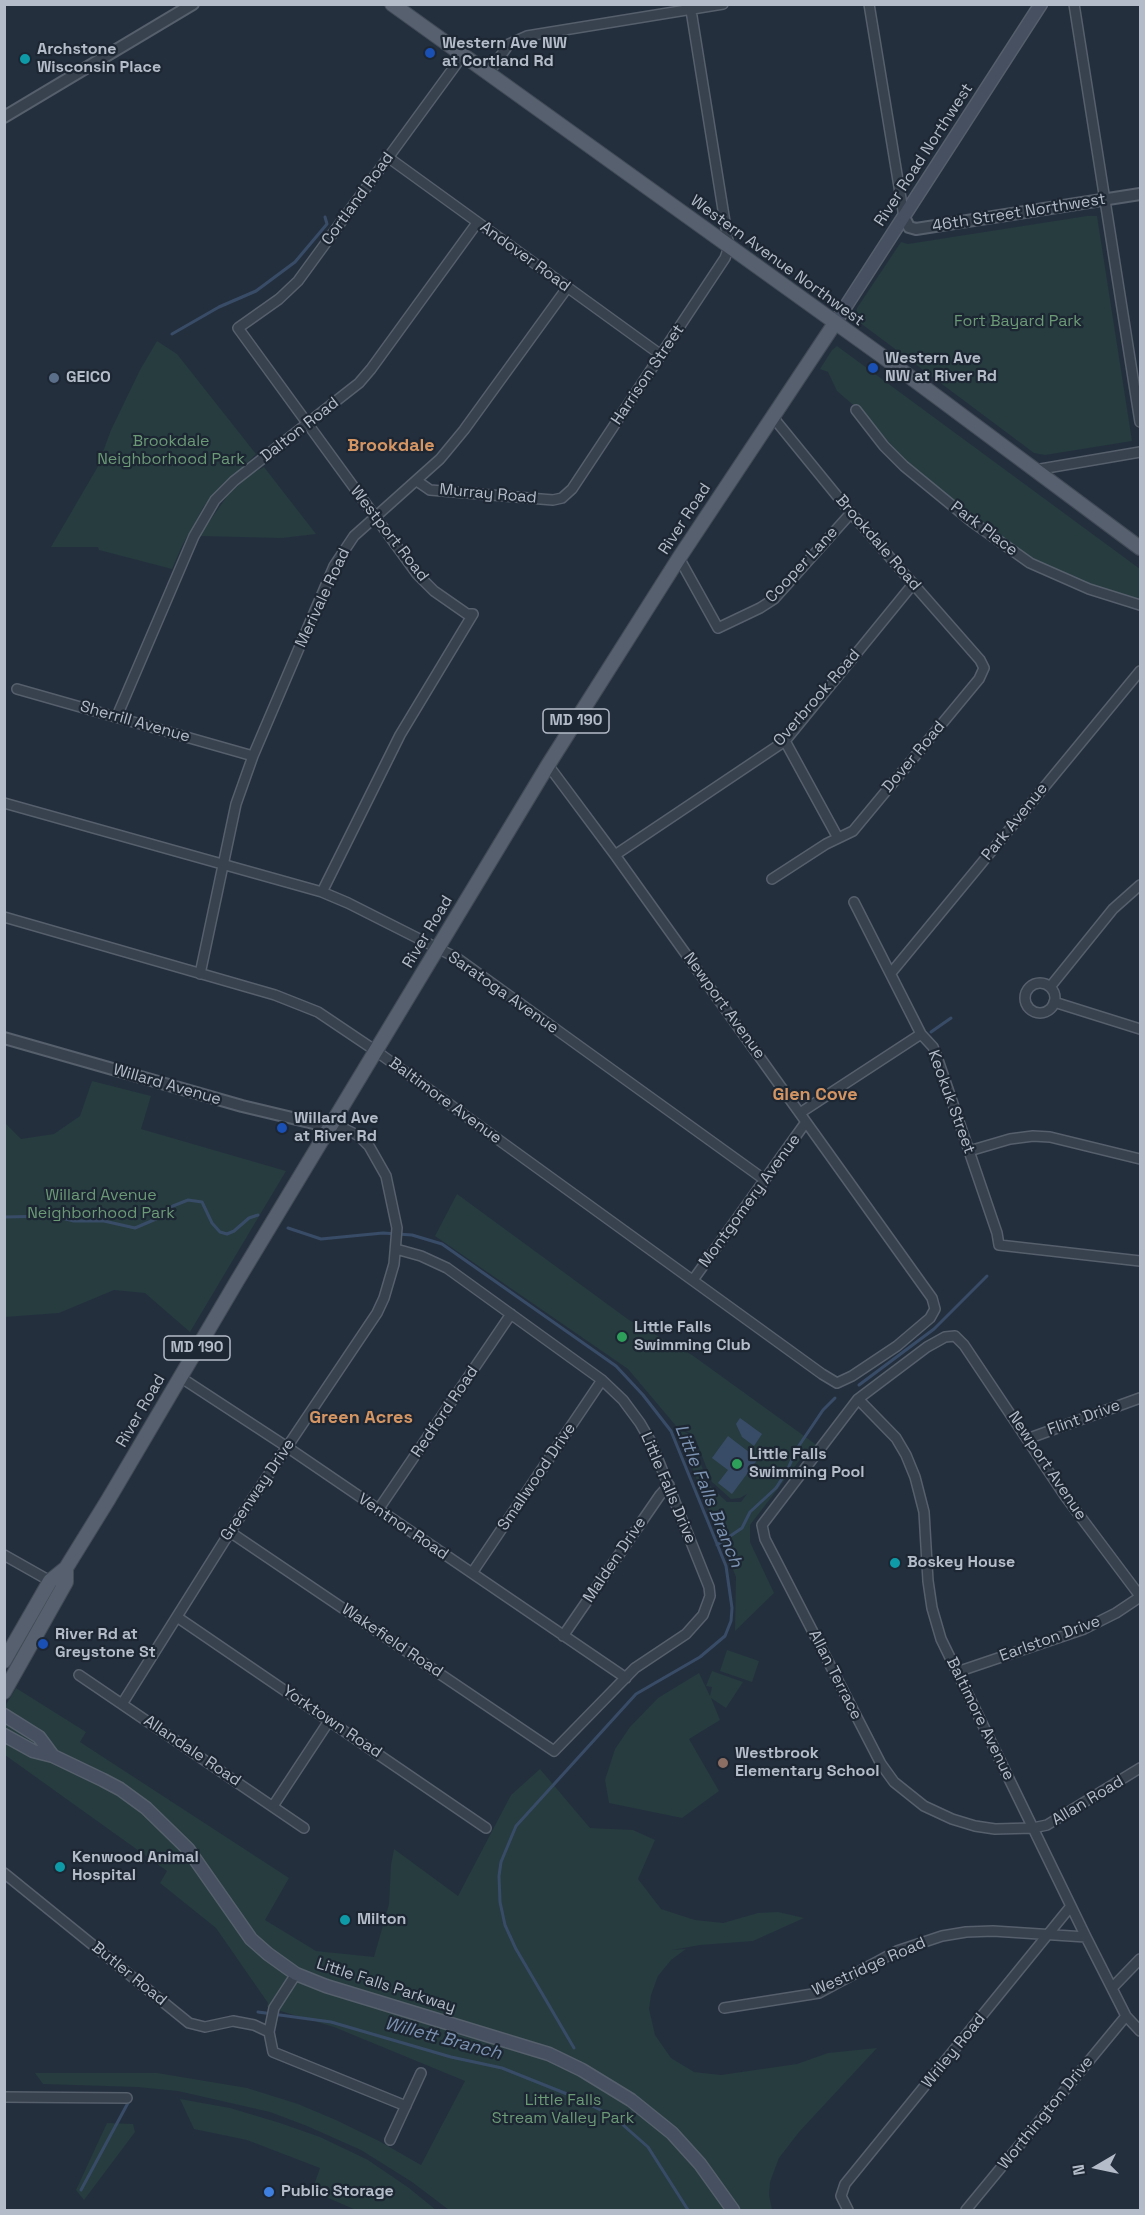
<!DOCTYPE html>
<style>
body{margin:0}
#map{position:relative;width:1145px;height:2215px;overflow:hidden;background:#242f3e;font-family:"Space Grotesk",sans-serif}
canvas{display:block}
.frame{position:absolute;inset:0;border:6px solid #b4bcc9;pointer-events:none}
.north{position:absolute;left:1067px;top:2137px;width:60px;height:60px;-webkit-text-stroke:4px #1d2633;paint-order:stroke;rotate:261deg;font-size:16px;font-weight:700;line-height:24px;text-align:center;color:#b4bcc9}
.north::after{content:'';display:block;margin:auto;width:21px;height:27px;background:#b4bcc9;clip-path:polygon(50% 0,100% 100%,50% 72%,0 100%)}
</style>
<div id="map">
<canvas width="1145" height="2215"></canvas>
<div class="frame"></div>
<div class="north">N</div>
</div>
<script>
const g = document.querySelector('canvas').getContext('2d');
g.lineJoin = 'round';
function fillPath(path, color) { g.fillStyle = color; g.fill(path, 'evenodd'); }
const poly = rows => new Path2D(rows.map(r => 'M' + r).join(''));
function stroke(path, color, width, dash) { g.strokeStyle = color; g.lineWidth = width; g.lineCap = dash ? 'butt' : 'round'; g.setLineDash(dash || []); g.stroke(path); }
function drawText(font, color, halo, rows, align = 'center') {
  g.font = font + ' "Space Grotesk",sans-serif'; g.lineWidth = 4.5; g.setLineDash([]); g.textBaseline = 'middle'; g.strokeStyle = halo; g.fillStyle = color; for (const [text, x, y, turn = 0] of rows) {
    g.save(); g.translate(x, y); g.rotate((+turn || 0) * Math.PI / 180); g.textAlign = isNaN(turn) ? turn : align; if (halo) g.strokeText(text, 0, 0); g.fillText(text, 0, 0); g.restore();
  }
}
const green = poly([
 [1087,216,1097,216,1132,441,1045,455,1034,453,855,319,857,308,901,242,908,244],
 [157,341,177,354,256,454,204,506,182,546,172,569,99,550,98,547,51,547,97,468,111,430,140,370],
 [837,346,1140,569,1140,600,1106,590,1032,562,980,523,910,466,866,416,837,391,828,372,820,369,832,350],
 [264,467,316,534,282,538,199,536,228,495,251,474],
 [92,1081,151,1096,141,1129,286,1171,190,1332,145,1293,114,1290,59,1313,5,1317,5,1123,21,1139,54,1134,80,1116],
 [457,1194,629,1320,692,1355,818,1446,803,1456,750,1525,750,1542,774,1593,735,1631,736,1577,676,1428,689,1434,709,1485,727,1502,741,1502,747,1494,740,1498,731,1499,712,1482,694,1435,676,1426,628,1369,435,1236],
 [727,1650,759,1661,752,1682,720,1671],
 [712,1671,743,1682,726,1708,711,1698,720,1720,689,1739,719,1791,682,1818,609,1803,605,1780,615,1749,630,1727,658,1698,699,1673,710,1696,712,1687,706,1686],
 [16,1688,86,1732,80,1742,289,1878,265,1920,316,1951,374,1957,389,1904,391,1865,394,1849,458,1896,511,1795,540,1769,590,1828,633,1830,655,1840,638,1879,661,1909,695,1920,723,1923,758,1913,778,1912,804,1918,753,1941,700,1945,672,1950,686,1949,671,1960,658,1976,651,1995,649,2009,655,2035,671,2058,694,2072,721,2075,797,2064,828,2053,877,2048,799,2132,779,2158,770,2182,769,2195,772,2210,449,2210,412,2182,361,2150,307,2126,270,2112,178,2091,138,2087,43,2084,35,2073,157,2073,247,2088,298,2104,336,2120,379,2141,421,2165,465,2081,334,2027,267,2007,268,2003,216,1928,160,1883,167,1871,5,1755,4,1708],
 [180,2099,230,2108,280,2123,320,2137,368,2160,409,2188,436,2210,356,2210,312,2191,320,2168,247,2140,194,2129],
 [107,2123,133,2124,135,2132,84,2200,76,2190]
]);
const water = poly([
 [740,1418,762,1434,754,1446,742,1437,736,1424],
 [728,1436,758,1459,732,1494,718,1483,728,1470,712,1458]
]);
const stream = poly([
 [172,334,219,307,256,291,295,262,327,224,325,217],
 [931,1032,951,1018],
 [4,1217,53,1216,74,1221,104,1221,135,1228,156,1219,173,1206,188,1200,202,1202,212,1223,220,1232,227,1234,234,1231,249,1218,258,1215],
 [288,1228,321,1239,383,1233,412,1235,442,1244,616,1366,643,1395,671,1431,726,1566,732,1608,731,1621,725,1636,700,1657,636,1694,516,1826,501,1862,499,1876,500,1902,505,1925,516,1949,574,2048],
 [859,1385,934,1329,987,1276],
 [717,1545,742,1528,750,1512,776,1488,787,1471,796,1450,823,1410,835,1398],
 [258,2012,331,2022,451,2057,502,2068,577,2098,614,2117,648,2147,688,2210],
 [81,2190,129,2101]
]);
const minor = poly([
 [869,4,904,217],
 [1074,4,1140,422],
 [488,74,509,44,527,36,723,4],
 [389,158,661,355],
 [856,410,884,446,904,466,971,521,1030,563,1089,589,1140,605],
 [1035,470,1140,452],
 [417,481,430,490,553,500,562,498,572,489,725,258,729,247,690,4],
 [679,558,718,628,760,608,774,599,851,513],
 [17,689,253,756],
 [117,716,194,536,215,500,234,481,359,383,371,369,477,223],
 [785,741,838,838],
 [4,803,322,892,348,903,457,958,765,1180],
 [615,855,785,741,913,584],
 [772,879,826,844,853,831,979,679,984,668,980,660,851,513,772,416],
 [322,892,400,735,473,614,467,614,434,591,417,574,238,328,279,299,298,281,463,55],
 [854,902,921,1034,933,1047,937,1057,997,1233,999,1245,1140,1261],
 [4,917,275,995,318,1012,376,1051,822,1374,837,1383,852,1376,897,1346,930,1318,935,1309,932,1298,615,855,548,765],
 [891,973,1140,671],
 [200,974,236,804,253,756,334,566,354,536,440,459,464,430,567,288],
 '1025 998a15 15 0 1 1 30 0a15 15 0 1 1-30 0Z',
 [1050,987,1113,909,1140,885],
 [1054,1002,1140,1029],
 [800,1113,921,1034],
 [969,1151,1010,1139,1033,1136,1050,1137,1140,1159],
 [693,1280,806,1122],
 [180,1377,287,1447,626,1678],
 [858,1399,896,1438,906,1455,915,1477,924,1512,928,1581,932,1608,941,1639,1086,1937,1126,2016,1140,2031],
 [1027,1439,1140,1398],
 [378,1510,511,1314],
 [230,1532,554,1751,635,1668,686,1634,703,1615,710,1596,709,1587,651,1442,640,1423,623,1400,602,1380,447,1268,421,1256,396,1249],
 [4,1555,50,1581],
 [472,1573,602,1380],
 [1140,1596,1065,1496,964,1345,955,1336,945,1337,927,1347,858,1399,762,1525,765,1539,881,1764,894,1782,924,1806,952,1819,975,1826,995,1829,1033,1828,1047,1825,1140,1768],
 [177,1617,486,1828],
 [563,1636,660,1495,669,1485],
 [957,1672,1084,1629,1116,1613,1140,1597],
 [79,1675,304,1828],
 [122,1704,230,1532,377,1313,384,1298,394,1264,397,1228,386,1176,369,1146,359,1136,345,1129,330,1127],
 [273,1806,329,1721],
 [4,1873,189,2023,205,2027,233,2021,254,2025,269,2032],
 [296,1974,274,2008,269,2032,273,2052,406,2106],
 [1112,1988,1140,1959],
 [724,2008,819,1993,897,1951,942,1936,966,1932,993,1931,1086,1937],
 [4,2097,127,2098],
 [390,2140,421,2073],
 [848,2210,841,2196,845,2184,1071,1906],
 [966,2210,1126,2016]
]);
const tertiary = poly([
 [4,117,193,4],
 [904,217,909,227,916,229,1140,194],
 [4,1038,242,1106,330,1127]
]);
const secondary = poly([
 [835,323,1041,4],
 [4,1715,39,1737,53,1756],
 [4,1735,33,1751,53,1756,103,1780,120,1789,146,1808,188,1849,251,1939,268,1954,296,1974,326,1986,549,2054,582,2070,631,2100,672,2133,700,2164,733,2210]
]);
const primary = poly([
 [392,4,882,356,1140,548],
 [4,1661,50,1581,66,1568,108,1500,237,1281,548,765,679,558,835,323],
 [4,1692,66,1582,66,1568]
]);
const markers = [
 [430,53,6,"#1a4fb4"],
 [25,59,6,"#0f9aa8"],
 [873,368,6,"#1a4fb4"],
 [54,378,6,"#5c6f8a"],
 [282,1128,6,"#1a4fb4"],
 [622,1337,6,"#2e9e5b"],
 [737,1464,6,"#2e9e5b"],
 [895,1563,6,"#0f9aa8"],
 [43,1644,6,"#1a4fb4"],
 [723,1763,6,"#8d6e63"],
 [60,1867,6,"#0f9aa8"],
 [345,1920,6,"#0f9aa8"],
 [269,2192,6,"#3f7fe0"]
];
const shields = [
 [576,721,66],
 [197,1348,66]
];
const shieldNames = [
 ["MD 190",576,721],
 ["MD 190",197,1348]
];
const poiNames = [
 ["Western Ave NW",442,44],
 ["at Cortland Rd",442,62],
 ["Archstone",37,50],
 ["Wisconsin Place",37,68],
 ["Western Ave",885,359],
 ["NW at River Rd",885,377],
 ["GEICO",66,378],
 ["Willard Ave",294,1119],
 ["at River Rd",294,1137],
 ["Little Falls",634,1328],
 ["Swimming Club",634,1346],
 ["Little Falls",749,1455],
 ["Swimming Pool",749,1473],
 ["Boskey House",907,1563],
 ["River Rd at",55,1635],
 ["Greystone St",55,1653],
 ["Westbrook",735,1754],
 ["Elementary School",735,1772],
 ["Kenwood Animal",72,1858],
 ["Hospital",72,1876],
 ["Milton",357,1920],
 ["Public Storage",281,2192]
];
const streetNames = [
 ["River Road Northwest",924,155,-57],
 ["Cortland Road",358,199,-54],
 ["46th Street Northwest",1019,213,-9],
 ["Andover Road",525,257,36],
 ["Western Avenue Northwest",777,261,36],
 ["Harrison Street",648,375,-56],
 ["Dalton Road",300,430,-38],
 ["Murray Road",488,494,5],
 ["River Road",685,519,-57],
 ["Park Place",984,529,37],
 ["Westport Road",389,534,52],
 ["Brookdale Road",878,543,49],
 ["Cooper Lane",802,565,-47],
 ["Merivale Road",323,598,-65],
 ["Overbrook Road",817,698,-49],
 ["Sherrill Avenue",135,722,16],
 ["Dover Road",914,757,-50],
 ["Park Avenue",1015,822,-51],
 ["River Road",428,932,-59],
 ["Saratoga Avenue",503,993,35],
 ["Newport Avenue",724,1006,54],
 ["Willard Avenue",167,1085,16],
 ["Baltimore Avenue",445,1101,36],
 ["Keokuk Street",951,1102,70],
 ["Montgomery Avenue",750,1201,-54],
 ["River Road",141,1411,-60],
 ["Redford Road",445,1412,-56],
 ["Flint Drive",1084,1418,-20],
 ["Newport Avenue",1047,1466,56],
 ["Smallwood Drive",537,1477,-56],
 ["Little Falls Drive",668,1488,67],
 ["Greenway Drive",258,1490,-56],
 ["Ventnor Road",403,1527,34],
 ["Malden Drive",615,1560,-56],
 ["Earlston Drive",1050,1639,-20],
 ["Wakefield Road",392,1641,34],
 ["Allan Terrace",835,1675,63],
 ["Baltimore Avenue",980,1719,64],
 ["Yorktown Road",332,1722,34],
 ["Allandale Road",192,1751,34],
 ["Allan Road",1088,1801,-31],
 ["Westridge Road",869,1967,-24],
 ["Butler Road",129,1974,39],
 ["Little Falls Parkway",386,1986,18],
 ["Wriley Road",954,2051,-51],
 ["Worthington Drive",1046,2113,-51]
];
const parkNames = [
 ["Fort Bayard Park",1018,322],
 ["Brookdale",171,442],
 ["Neighborhood Park",171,460],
 ["Willard Avenue",101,1196],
 ["Neighborhood Park",101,1214],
 ["Little Falls",563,2101],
 ["Stream Valley Park",563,2119]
];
const neighbourhoodNames = [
 ["Brookdale",391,446],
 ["Glen Cove",815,1095],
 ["Green Acres",361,1418]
];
const waterNames = [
 ["Little Falls Branch",708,1496,68],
 ["Willett Branch",443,2039,15]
];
fillPath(green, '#263c3f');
fillPath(water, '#394c67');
stroke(stream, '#394c67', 3);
stroke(minor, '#565f6c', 12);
stroke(tertiary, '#565f6c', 14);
stroke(secondary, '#565f6c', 15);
stroke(primary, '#414a57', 16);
stroke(minor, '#38414e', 9);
stroke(tertiary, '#38414e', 10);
stroke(secondary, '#465061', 12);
stroke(primary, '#56606e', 14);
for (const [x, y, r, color] of markers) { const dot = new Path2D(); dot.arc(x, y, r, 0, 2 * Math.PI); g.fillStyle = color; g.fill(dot); stroke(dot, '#1d2633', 2); }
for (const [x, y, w] of shields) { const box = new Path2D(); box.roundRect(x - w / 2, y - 12, w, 24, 4.5); g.fillStyle = '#1d2633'; g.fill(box); stroke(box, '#b4bcc9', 1.5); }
drawText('bold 15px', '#b4bcc9', null, shieldNames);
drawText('bold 16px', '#b4bcc9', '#1d2633', poiNames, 'left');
drawText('16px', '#b4bcc9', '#1d2633', streetNames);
drawText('16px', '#6b9a76', '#1d2633', parkNames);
drawText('bold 18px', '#d59563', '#1d2633', neighbourhoodNames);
drawText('italic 18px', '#7c92b1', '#1d2633', waterNames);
</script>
